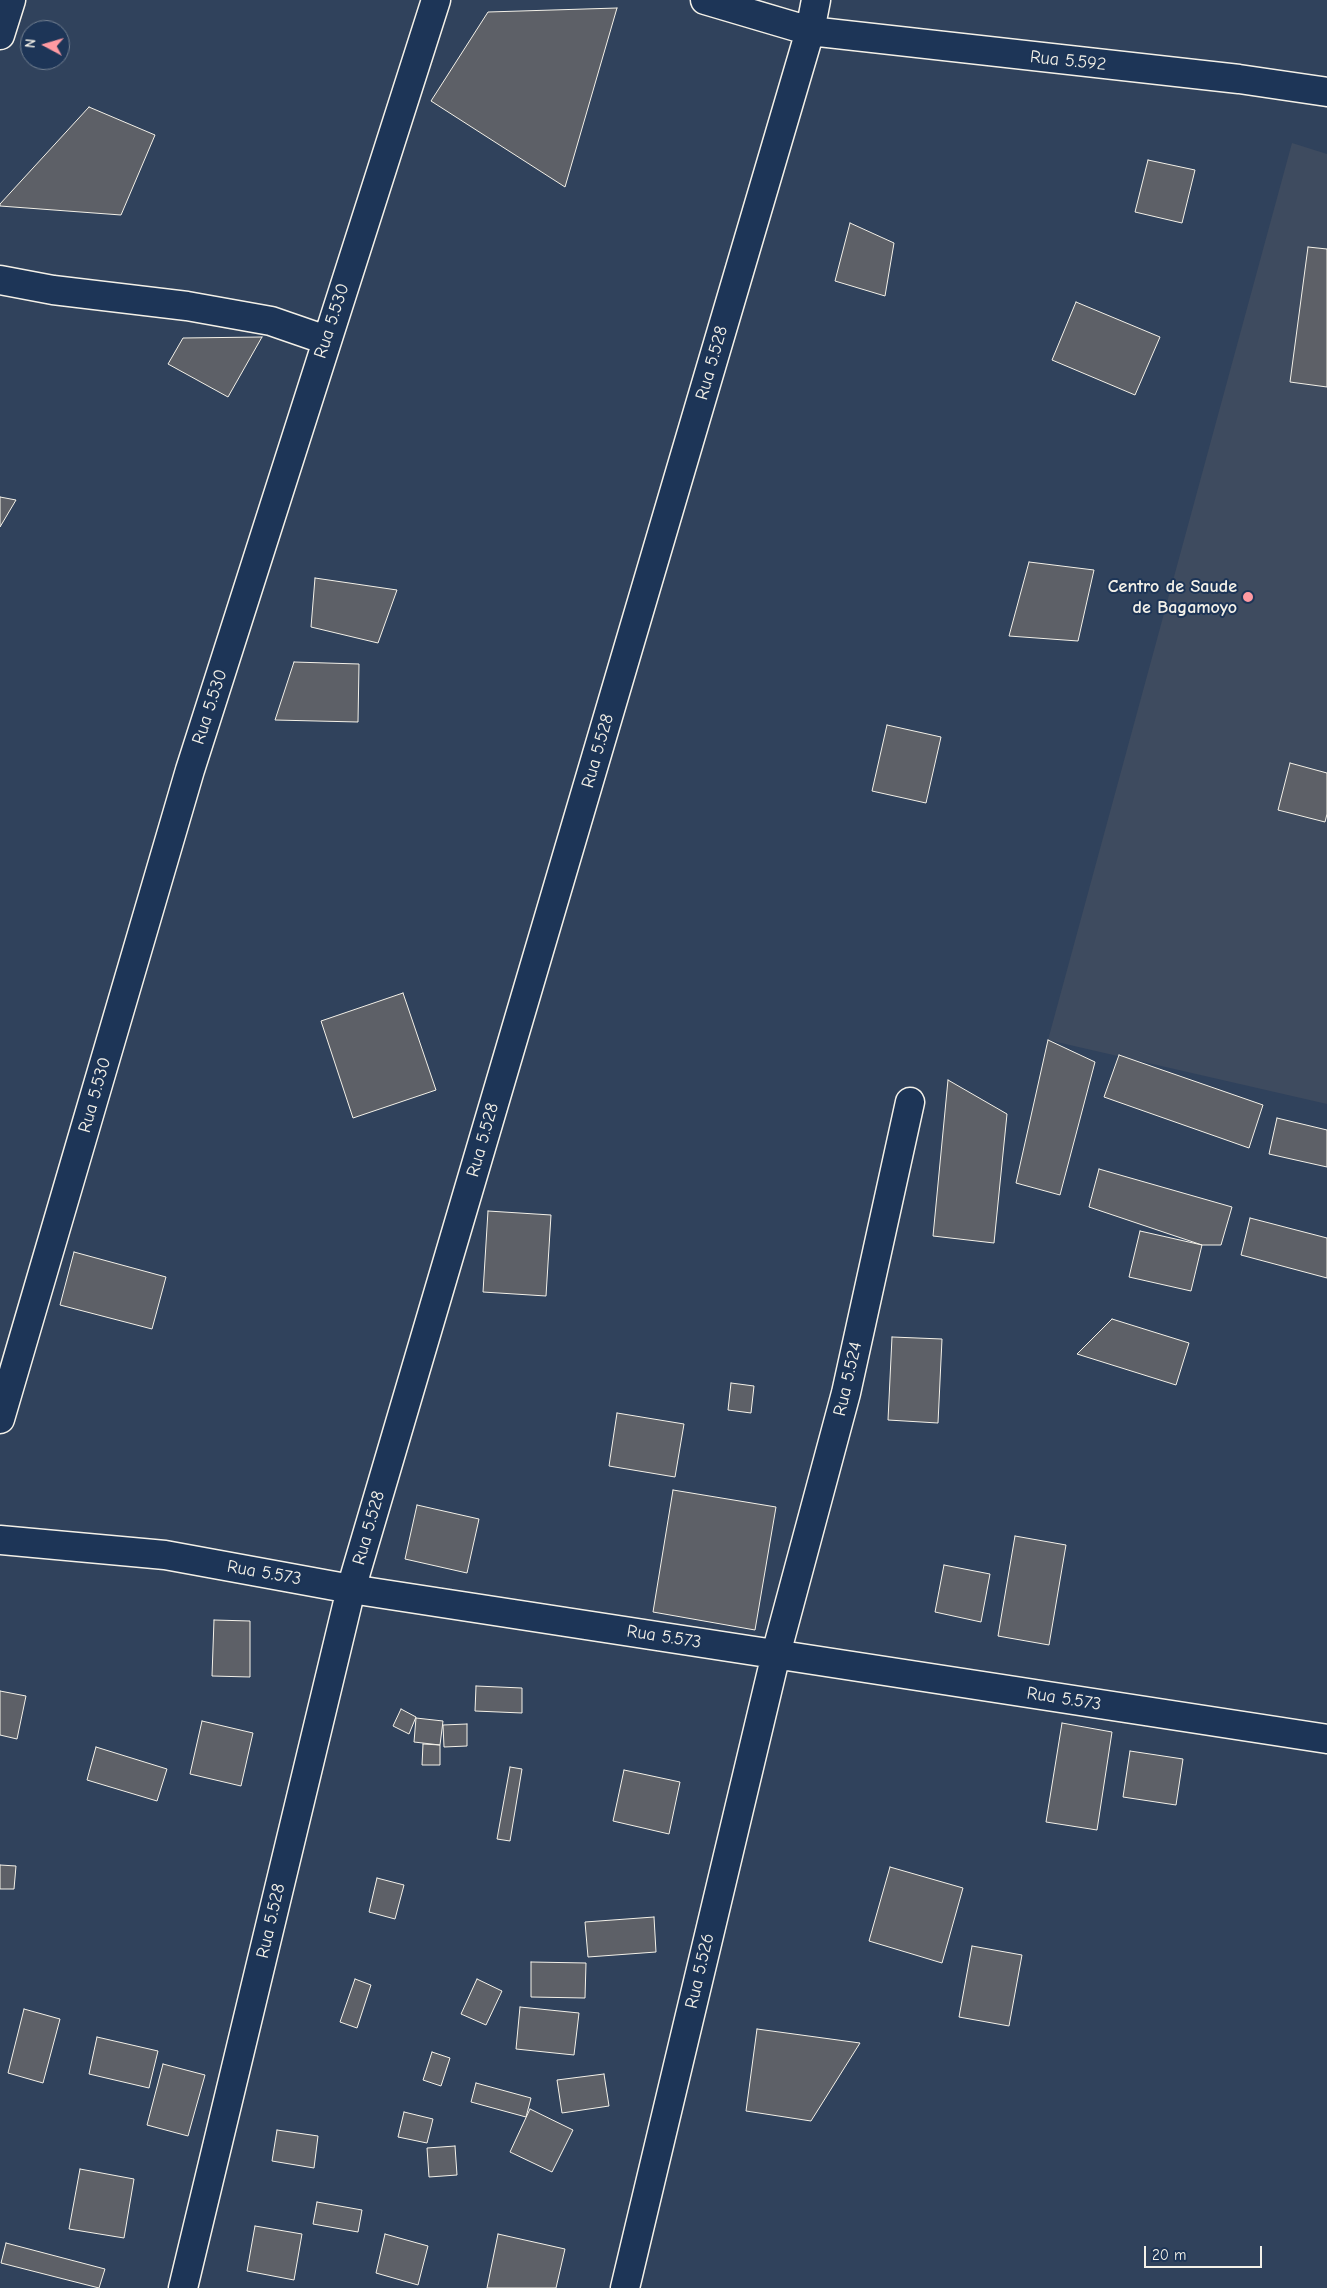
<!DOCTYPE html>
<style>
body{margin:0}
#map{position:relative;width:1327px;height:2288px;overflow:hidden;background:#30425c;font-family:"Comic Neue",sans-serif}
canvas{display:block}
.north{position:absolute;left:20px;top:20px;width:50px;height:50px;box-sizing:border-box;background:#1d3557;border:1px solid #738091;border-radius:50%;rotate:276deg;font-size:14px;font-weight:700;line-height:20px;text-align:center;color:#f4f1e8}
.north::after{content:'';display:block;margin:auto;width:18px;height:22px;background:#ff9aa2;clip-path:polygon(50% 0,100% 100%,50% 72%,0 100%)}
.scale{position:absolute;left:1144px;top:2246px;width:118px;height:22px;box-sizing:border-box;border:2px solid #f4f1e8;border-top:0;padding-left:6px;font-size:15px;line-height:18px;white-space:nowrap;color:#f4f1e8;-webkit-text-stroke:4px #1d3557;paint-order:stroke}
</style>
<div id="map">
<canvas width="1327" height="2288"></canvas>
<div class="north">N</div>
<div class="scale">20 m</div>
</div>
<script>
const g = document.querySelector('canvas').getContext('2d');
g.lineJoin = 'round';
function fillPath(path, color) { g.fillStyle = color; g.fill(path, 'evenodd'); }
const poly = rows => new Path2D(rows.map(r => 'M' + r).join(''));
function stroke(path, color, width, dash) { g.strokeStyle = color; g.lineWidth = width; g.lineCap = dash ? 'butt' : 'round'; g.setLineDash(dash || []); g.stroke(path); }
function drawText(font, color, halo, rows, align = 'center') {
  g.font = font + ' "Comic Neue",sans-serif'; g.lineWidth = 4; g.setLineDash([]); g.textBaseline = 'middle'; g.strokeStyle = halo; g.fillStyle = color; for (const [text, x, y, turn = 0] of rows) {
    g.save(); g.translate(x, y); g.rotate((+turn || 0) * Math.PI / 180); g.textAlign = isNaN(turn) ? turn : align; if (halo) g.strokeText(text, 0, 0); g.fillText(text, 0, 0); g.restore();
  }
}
const built = poly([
 [1292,143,1327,154,1327,1104,1048,1040]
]);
const building = poly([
 [617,8,565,187,431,101,488,12,617,8],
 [89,107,155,135,121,215,0,206,0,204,89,107],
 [1148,160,1195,170,1182,223,1135,212,1148,160],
 [850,223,894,243,885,296,835,281,850,223],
 [1308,247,1327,249,1327,387,1290,382,1308,247],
 [1076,302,1160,337,1135,395,1052,360,1076,302],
 [262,337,228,397,168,364,183,338,262,337],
 [0,497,16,500,0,527,0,497],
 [1029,562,1094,570,1078,641,1009,636,1029,562],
 [315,578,397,590,378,643,311,627,315,578],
 [294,662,359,664,358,722,275,720,294,662],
 [887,725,941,737,926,803,872,791,887,725],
 [1290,763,1327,773,1327,814,1325,822,1278,810,1290,763],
 [403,993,436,1090,353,1118,321,1021,403,993],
 [1048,1040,1095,1062,1060,1195,1016,1183,1048,1040],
 [1119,1055,1263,1105,1249,1148,1104,1097,1119,1055],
 [948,1080,1007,1114,994,1243,933,1236,948,1080],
 [1277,1118,1327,1130,1327,1167,1269,1154,1277,1118],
 [1099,1169,1232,1207,1221,1245,1202,1245,1089,1207,1099,1169],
 [488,1211,551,1215,546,1296,483,1292,488,1211],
 [1250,1218,1327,1238,1327,1278,1241,1255,1250,1218],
 [1140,1231,1202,1245,1191,1291,1129,1277,1140,1231],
 [74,1252,166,1277,152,1329,60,1305,74,1252],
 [1112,1319,1189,1343,1176,1385,1077,1354,1112,1319],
 [892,1337,942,1339,938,1423,888,1420,892,1337],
 [731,1383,754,1386,751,1413,728,1410,731,1383],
 [617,1413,684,1424,675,1477,609,1466,617,1413],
 [673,1490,776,1507,755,1630,653,1612,673,1490],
 [417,1505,479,1519,467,1573,405,1559,417,1505],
 [1015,1536,1066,1545,1049,1645,998,1636,1015,1536],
 [944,1565,990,1574,981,1622,935,1612,944,1565],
 [214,1620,250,1621,250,1677,212,1676,214,1620],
 [476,1686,522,1688,522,1713,475,1711,476,1686],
 [0,1691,26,1696,17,1739,0,1735,0,1691],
 [401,1709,416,1717,409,1734,393,1726,401,1709],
 [416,1718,443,1721,440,1745,414,1742,416,1718],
 [202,1721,253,1733,241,1786,190,1774,202,1721],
 [1062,1723,1112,1732,1097,1830,1046,1822,1062,1723],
 [467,1724,467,1746,444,1747,443,1725,467,1724],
 [423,1744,440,1745,440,1765,422,1765,423,1744],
 [96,1747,167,1769,157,1801,87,1780,96,1747],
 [1130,1751,1183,1759,1176,1805,1123,1797,1130,1751],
 [510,1767,522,1769,510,1841,497,1839,510,1767],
 [624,1770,680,1782,669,1834,613,1821,624,1770],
 [0,1865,16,1866,14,1889,0,1889,0,1865],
 [890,1867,963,1888,942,1963,869,1941,890,1867],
 [377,1878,404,1885,395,1919,369,1912,377,1878],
 [654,1917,656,1952,588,1957,585,1922,654,1917],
 [972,1946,1022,1955,1009,2026,959,2017,972,1946],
 [531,1962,586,1963,585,1998,531,1997,531,1962],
 [355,1979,371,1985,357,2028,340,2022,355,1979],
 [477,1979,502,1991,486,2025,461,2014,477,1979],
 [520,2007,579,2013,574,2055,516,2049,520,2007],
 [24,2009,60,2019,43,2083,8,2073,24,2009],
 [757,2029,860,2043,811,2121,746,2111,757,2029],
 [97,2037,158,2051,149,2088,89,2074,97,2037],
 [432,2052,450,2058,441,2086,423,2080,432,2052],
 [163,2064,205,2075,188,2136,147,2125,163,2064],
 [604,2074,609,2106,562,2113,557,2080,604,2074],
 [476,2083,531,2098,526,2117,471,2102,476,2083],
 [530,2109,573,2130,552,2172,510,2152,530,2109],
 [404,2112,433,2119,427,2143,398,2137,404,2112],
 [277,2130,318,2136,314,2168,272,2161,277,2130],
 [455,2146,457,2175,429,2177,427,2148,455,2146],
 [80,2169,134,2179,124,2238,69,2229,80,2169],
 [317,2202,362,2210,358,2232,313,2224,317,2202],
 [255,2226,302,2234,294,2280,247,2271,255,2226],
 [385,2234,428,2246,418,2285,376,2273,385,2234],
 [498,2234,565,2249,556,2288,487,2288,498,2234],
 [6,2243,105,2269,99,2288,1,2263,6,2243]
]);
const street = poly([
 [705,0,810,31,1239,79,1327,92],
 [0,35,11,0],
 [0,280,53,290,187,306,271,321,326,340],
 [0,1419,190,770,436,0],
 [0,1540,165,1555,351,1589,1327,1739],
 [183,2288,351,1589,810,31,816,0],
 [625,2288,776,1654,846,1393,910,1102]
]);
const markers = [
 [1248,597,6,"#ff9aa2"]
];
const streetNames = [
 ["Rua 5.592",1068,61,6],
 ["Rua 5.530",332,321,-72],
 ["Rua 5.528",712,363,-74],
 ["Rua 5.530",210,707,-72],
 ["Rua 5.528",598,751,-74],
 ["Rua 5.530",95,1095,-74],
 ["Rua 5.528",483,1140,-74],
 ["Rua 5.524",848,1379,-77],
 ["Rua 5.528",369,1528,-74],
 ["Rua 5.573",264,1573,10],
 ["Rua 5.573",664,1637,9],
 ["Rua 5.573",1064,1699,9],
 ["Rua 5.528",271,1921,-77],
 ["Rua 5.526",700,1971,-77]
];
const poiNames = [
 ["Centro de Saude",1237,587],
 ["de Bagamoyo",1237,608]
];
fillPath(built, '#3e4b5f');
fillPath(building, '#5d6067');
stroke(building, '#f4f1e8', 1);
stroke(street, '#f4f1e8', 31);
stroke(street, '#1d3557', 28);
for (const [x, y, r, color] of markers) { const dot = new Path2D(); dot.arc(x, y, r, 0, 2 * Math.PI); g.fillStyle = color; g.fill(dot); stroke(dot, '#1d3557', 2); }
drawText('18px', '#f4f1e8', '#1d3557', streetNames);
drawText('bold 18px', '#f4f1e8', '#1d3557', poiNames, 'right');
</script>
